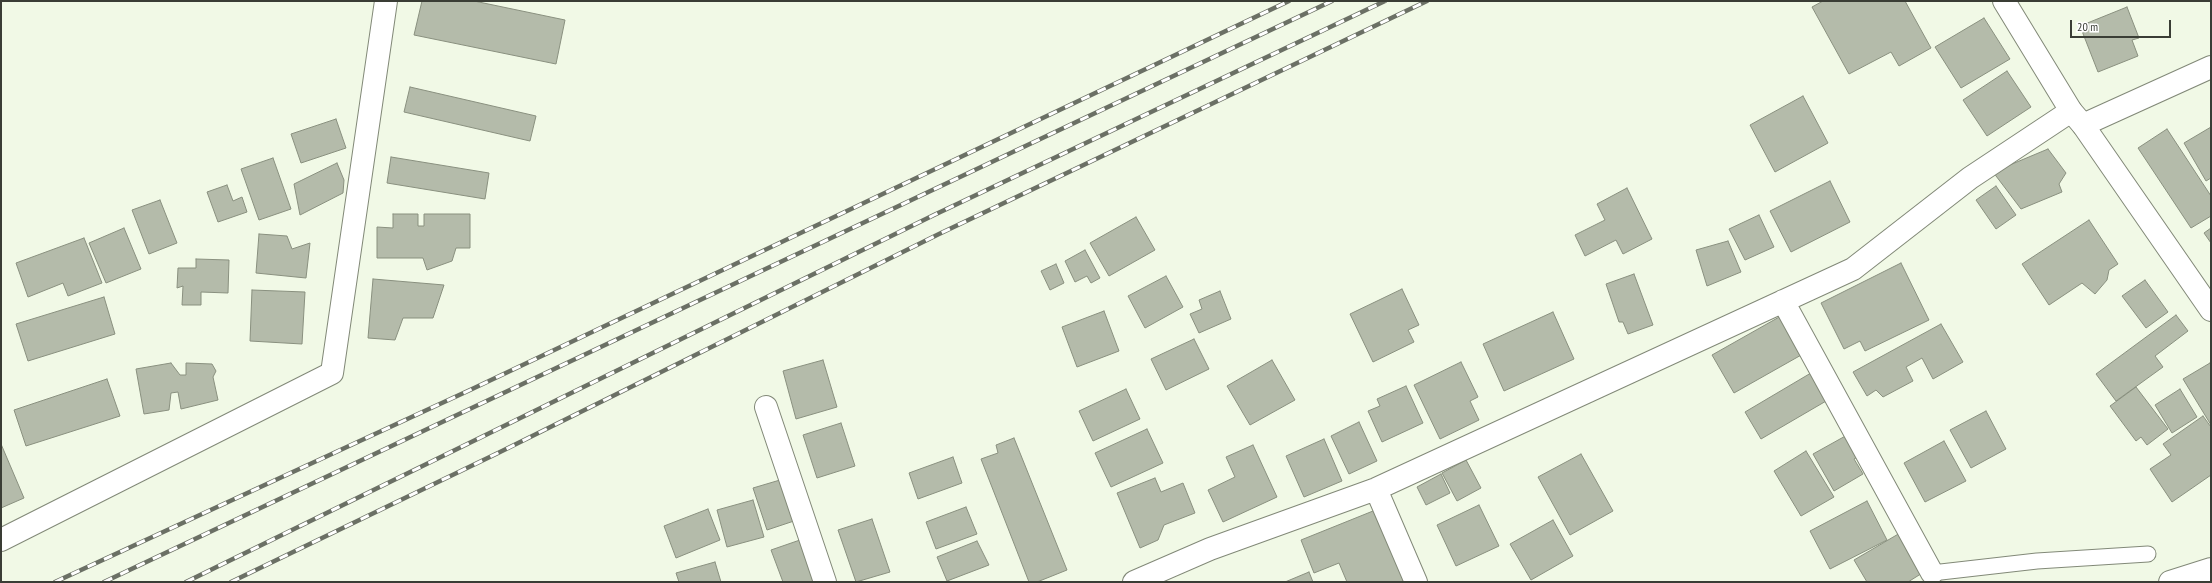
<!DOCTYPE html>
<style>
body{margin:0}
#map{position:relative;width:2212px;height:583px;overflow:hidden;background:#f1f9e6;font-family:"PT Sans Narrow",sans-serif}
canvas{display:block}
.frame{position:absolute;inset:0;border:2px solid #3a3d35;pointer-events:none}
.scale{position:absolute;left:2070px;top:20px;width:101px;height:18px;box-sizing:border-box;border:2px solid #3a3d35;border-top:0;padding-left:5px;font-size:12px;line-height:14px;white-space:nowrap;color:#3a3d35;-webkit-text-stroke:3px #fff;paint-order:stroke}
</style>
<div id="map">
<canvas width="2212" height="583"></canvas>
<div class="frame"></div>
<div class="scale">20 m</div>
</div>
<script>
const g = document.querySelector('canvas').getContext('2d');
g.lineJoin = 'round';
function fillPath(path, color) { g.fillStyle = color; g.fill(path, 'evenodd'); }
const poly = rows => new Path2D(rows.map(r => 'M' + r).join(''));
function stroke(path, color, width, dash) { g.strokeStyle = color; g.lineWidth = width; g.lineCap = dash ? 'butt' : 'round'; g.setLineDash(dash || []); g.stroke(path); }
const building = poly([
 [422,1,474,1,565,20,556,64,414,35,422,1],
 [1823,1,1905,1,1931,48,1899,66,1891,52,1849,74,1812,7,1823,1],
 [2127,7,2139,38,2132,40,2138,56,2098,72,2080,26,2127,7],
 [1984,18,2010,59,1961,88,1935,47,1984,18],
 [2007,71,2031,107,1987,136,1963,100,2007,71],
 [410,87,536,116,530,141,404,112,410,87],
 [1803,96,1828,143,1775,172,1750,125,1803,96],
 [336,119,346,148,301,163,291,134,336,119],
 [2211,127,2211,178,2206,181,2184,143,2211,127],
 [2167,129,2211,196,2211,216,2191,228,2138,148,2167,129],
 [2048,149,2066,173,2059,184,2062,192,2021,209,1993,172,2048,149],
 [391,157,489,173,485,199,387,183,391,157],
 [273,158,291,209,259,220,241,169,273,158],
 [337,163,344,180,343,193,300,215,294,184,337,163],
 [1830,181,1850,222,1791,252,1770,211,1830,181],
 [227,185,233,201,242,197,247,212,218,222,207,192,227,185],
 [1996,186,2016,215,1996,229,1976,200,1996,186],
 [1627,188,1652,239,1623,254,1616,240,1585,256,1575,235,1605,220,1597,204,1627,188],
 [160,200,177,243,149,254,132,210,160,200],
 [393,214,418,214,418,226,424,226,424,214,470,214,470,248,456,248,452,261,427,270,423,258,377,258,377,227,393,228,393,214],
 [1759,215,1774,247,1745,260,1729,229,1759,215],
 [1136,217,1155,250,1109,276,1090,243,1136,217],
 [2089,220,2118,264,2109,270,2107,280,2095,294,2082,283,2049,305,2022,264,2089,220],
 [124,228,141,269,106,283,89,243,124,228],
 [2211,228,2211,243,2204,233,2211,228],
 [259,234,287,236,292,249,310,243,306,278,256,273,259,234],
 [84,238,102,283,68,296,63,283,28,297,16,263,84,238],
 [1728,241,1741,272,1707,286,1696,250,1728,241],
 [1085,250,1100,278,1091,283,1087,276,1075,282,1065,261,1085,250],
 [196,259,229,260,228,293,201,292,201,305,182,305,183,286,177,288,178,268,196,268,196,259],
 [1901,263,1929,320,1865,351,1860,341,1844,349,1821,303,1901,263],
 [1056,264,1064,283,1050,290,1041,271,1056,264],
 [1634,274,1653,325,1628,334,1623,322,1619,322,1606,284,1634,274],
 [1166,276,1183,307,1145,328,1128,296,1166,276],
 [373,279,444,285,433,318,403,318,395,340,368,338,373,279],
 [2145,280,2168,312,2146,328,2122,296,2145,280],
 [1402,289,1419,325,1408,330,1414,342,1373,362,1350,314,1402,289],
 [252,290,305,292,302,344,250,341,252,290],
 [1220,291,1231,319,1199,333,1190,314,1202,309,1199,300,1220,291],
 [104,297,115,334,28,361,16,324,104,297],
 [1104,311,1119,351,1077,367,1062,327,1104,311],
 [1553,312,1574,359,1504,391,1483,344,1553,312],
 [2176,315,2188,331,2155,356,2163,367,2116,401,2096,374,2176,315],
 [1781,316,1803,354,1734,393,1712,355,1781,316],
 [1941,324,1963,362,1933,379,1922,358,1906,367,1913,381,1883,397,1876,390,1867,396,1853,372,1941,324],
 [1194,339,1209,369,1166,390,1151,359,1194,339],
 [823,360,837,407,796,419,783,371,823,360],
 [1272,360,1295,400,1250,425,1227,386,1272,360],
 [1461,362,1478,397,1470,401,1479,420,1440,439,1414,385,1461,362],
 [171,363,180,375,186,375,186,363,212,364,216,371,213,377,218,400,181,409,178,392,171,393,169,410,144,414,136,369,171,363],
 [2210,363,2211,365,2211,425,2183,379,2210,363],
 [1816,370,1833,397,1761,439,1745,412,1816,370],
 [107,379,120,416,26,446,14,410,107,379],
 [1406,386,1423,423,1382,442,1368,411,1380,406,1377,399,1406,386],
 [2136,387,2168,429,2147,445,2141,437,2136,441,2110,406,2136,387],
 [1126,389,1140,419,1093,441,1079,411,1126,389],
 [2180,389,2197,417,2172,433,2155,405,2180,389],
 [1986,411,2006,449,1971,468,1950,430,1986,411],
 [2203,416,2211,427,2211,475,2172,502,2150,469,2171,455,2163,444,2203,416],
 [1359,422,1377,461,1349,474,1331,436,1359,422],
 [841,423,855,466,817,478,803,435,841,423],
 [1147,429,1163,463,1111,487,1095,453,1147,429],
 [1849,434,1861,455,1854,459,1863,474,1834,491,1813,454,1849,434],
 [1014,438,1067,570,1037,582,1029,582,981,459,998,453,996,445,1014,438],
 [1324,439,1342,481,1304,497,1286,456,1324,439],
 [1944,441,1966,481,1925,502,1904,463,1944,441],
 [1,444,24,498,1,508,1,444],
 [1253,445,1277,497,1223,522,1208,490,1235,477,1226,457,1253,445],
 [1806,451,1834,497,1801,516,1774,471,1806,451],
 [1581,454,1613,511,1570,535,1538,477,1581,454],
 [953,457,962,483,918,499,909,473,953,457],
 [1466,460,1481,488,1457,501,1442,473,1466,460],
 [1441,474,1450,493,1426,505,1417,487,1441,474],
 [1155,478,1161,492,1183,483,1195,513,1164,525,1158,540,1140,548,1117,493,1155,478],
 [780,480,794,521,767,530,753,488,780,480],
 [753,500,764,537,727,547,717,510,753,500],
 [1867,501,1887,540,1830,569,1810,531,1867,501],
 [1479,505,1499,546,1456,566,1437,525,1479,505],
 [966,507,977,534,936,549,926,522,966,507],
 [708,509,720,540,676,558,664,526,708,509],
 [1378,509,1409,582,1347,582,1339,563,1314,573,1301,540,1378,509],
 [872,519,890,572,856,582,838,530,872,519],
 [1553,520,1573,556,1531,580,1510,544,1553,520],
 [1912,526,1935,565,1908,582,1867,582,1854,560,1912,526],
 [800,540,816,582,783,582,771,550,800,540],
 [977,541,989,565,947,581,937,557,977,541],
 [715,562,721,582,679,582,676,573,715,562],
 [1309,572,1313,582,1285,582,1309,572]
]);
const service = poly([
 [1932,573,2037,561,2148,554]
]);
const minor = poly([
 [2083,125,2211,67],
 [1783,301,1932,573],
 [766,407,825,582],
 [1376,489,1416,582],
 [1,540,332,373,386,1],
 [1134,582,1210,549,1376,489,1853,269,1970,178,2071,111]
]);
const tertiary = poly([
 [2004,1,2071,111,2083,125,2211,310]
]);
const trunk = poly([
 [2170,582,2211,569]
]);
const rail = poly([
 [55,582,470,390,1289,1],
 [104,582,1332,1],
 [186,582,934,215,1385,1],
 [231,582,498,453,939,234,1427,1]
]);
fillPath(building, '#b4bbaa');
stroke(building, '#89907f', 1);
stroke(service, '#828978', 17);
stroke(minor, '#828978', 24);
stroke(tertiary, '#828978', 24);
stroke(trunk, '#828978', 24);
stroke(service, '#fff', 15);
stroke(minor, '#fff', 22);
stroke(tertiary, '#fff', 22);
stroke(trunk, '#fff', 22);
stroke(rail, '#6b7065', 4.5);
stroke(rail, '#fff', 3, [9]);
</script>
